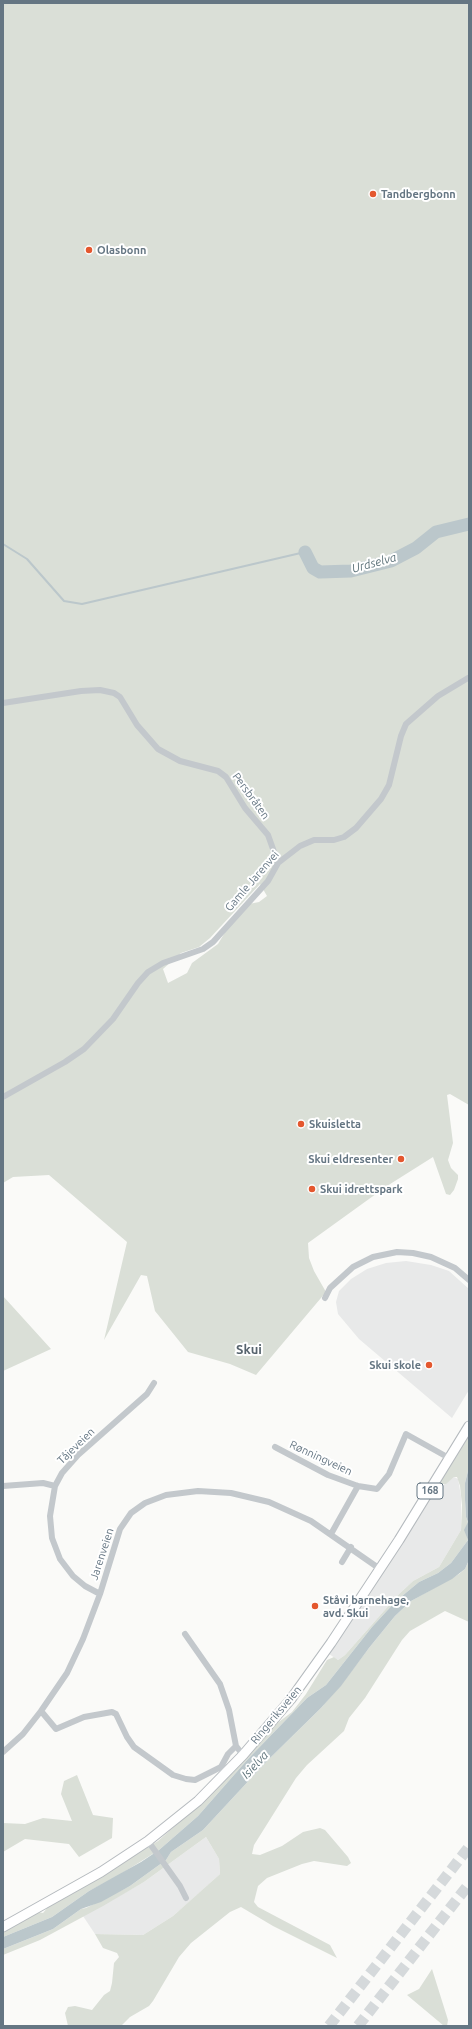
<!DOCTYPE html>
<meta charset="utf-8">
<style>
body{margin:0}
#map{position:relative;width:472px;height:2029px;overflow:hidden;background:#fafaf8;font-family:Ubuntu,sans-serif}
canvas{display:block}
.frame{position:absolute;inset:0;border:4px solid #657683;pointer-events:none}
</style>
<div id="map">
<canvas width="472" height="2029"></canvas>
<div class="frame"></div>
</div>
<script>
const g = document.querySelector('canvas').getContext('2d');
g.lineJoin = 'round';
function fillPath(path, color) { g.fillStyle = color; g.fill(path, 'evenodd'); }
const poly = rows => new Path2D(rows.map(r => 'M' + r).join(''));
function stroke(path, color, width, dash) { g.strokeStyle = color; g.lineWidth = width; g.lineCap = dash ? 'butt' : 'round'; g.setLineDash(dash || []); g.stroke(path); }
function drawText(font, color, halo, rows, align = 'center') {
  g.font = font + ' Ubuntu,sans-serif'; g.lineWidth = 4; g.setLineDash([]); g.textBaseline = 'middle'; g.strokeStyle = halo; g.fillStyle = color; for (const [text, x, y, turn = 0] of rows) {
    g.save(); g.translate(x, y); g.rotate((+turn || 0) * Math.PI / 180); g.textAlign = isNaN(turn) ? turn : align; if (halo) g.strokeText(text, 0, 0); g.fillText(text, 0, 0); g.restore();
  }
}
const built = poly([
 [406,1261,431,1265,449,1271,469,1289,469,1390,452,1418,359,1339,338,1314,336,1302,339,1291,351,1279,367,1269,386,1263],
 [454,1477,458,1479,461,1496,461,1530,439,1567,413,1581,398,1595,345,1655,338,1660,329,1654,439,1484,442,1486],
 [206,1837,219,1859,220,1874,189,1902,173,1916,143,1935,95,1934,83,1916,144,1882]
]);
const green = poly([
 [3,3,469,3,469,1084,468,1086,469,1105,450,1094,447,1095,453,1143,448,1160,451,1168,458,1175,458,1179,454,1190,450,1195,446,1194,433,1157,387,1186,308,1243,309,1258,314,1271,326,1292,256,1375,230,1364,188,1352,155,1311,147,1276,141,1275,104,1340,127,1242,49,1175,13,1177,3,1183],
 [260,884,267,896,259,902,249,904,227,929,218,944,192,963,187,973,168,983,163,969,181,953,199,947,210,938],
 [3,1296,51,1349,3,1371],
 [469,1434,469,1467,465,1483,465,1500,466,1517,468,1522,467,1535,468,1540,451,1563,438,1573,419,1582,396,1601,372,1627,326,1685,307,1698,248,1759,198,1816,159,1850,116,1877,89,1891,52,1917,3,1937,3,1931,38,1912,43,1913,49,1906,158,1841,213,1792,276,1724,292,1712,306,1694,327,1660,334,1657,338,1660,345,1655,398,1595,413,1581,439,1567,461,1530,462,1505,460,1486,457,1477,454,1477,446,1484,439,1484],
 [469,1560,469,1622,445,1611,410,1631,402,1640,365,1698,349,1718,344,1731,307,1765,296,1778,254,1845,252,1854,260,1855,282,1846,303,1832,320,1828,325,1830,348,1857,351,1863,347,1866,314,1861,302,1864,267,1878,258,1886,254,1902,258,1907,330,1945,337,1958,273,1926,241,1907,230,1912,191,1943,179,1957,153,2001,149,2006,130,2017,121,2026,68,2026,65,2013,68,2007,75,2006,92,2010,104,1995,110,1991,112,1983,114,1963,119,1957,117,1953,103,1948,95,1934,143,1935,173,1916,220,1874,219,1859,206,1837,144,1882,103,1906,40,1940,3,1955,3,1949,53,1929,81,1909,86,1908,130,1886,166,1860,171,1852,203,1830,268,1760,320,1709,341,1685,369,1648,395,1616,411,1601,459,1574,465,1569],
 [77,1775,93,1815,113,1818,112,1838,79,1857,69,1844,25,1839,3,1852,3,1823,25,1824,43,1818,72,1821,61,1794,64,1781],
 [432,1969,448,2020,447,2026,444,2026,407,1995,419,1989]
]);
const water = poly([
 [469,1467,469,1560,465,1569,452,1579,411,1601,395,1616,369,1648,341,1686,320,1709,268,1760,203,1830,171,1852,166,1860,130,1886,101,1902,81,1909,53,1929,3,1949,3,1937,52,1917,89,1891,141,1862,159,1850,198,1816,248,1759,307,1698,326,1685,372,1627,396,1601,419,1582,438,1573,451,1563,468,1540,464,1530,468,1522,466,1517,465,1500,465,1483]
]);
const stream = poly([
 [3,544,27,559,64,601,82,604,305,552]
]);
const river = poly([
 [305,552,313,568,320,572,351,571,391,561,416,548,436,532,469,524]
]);
const motorwayTunnel = poly([
 [329,2026,469,1847],
 [358,2026,469,1884]
]);
const minor = poly([
 [3,703,81,691,100,690,114,693,120,697,137,725,158,749,180,761,218,771,226,777,245,808,268,835,278,863],
 [3,1097,65,1062,84,1049,113,1019,138,983,148,972,163,963,203,949,213,942,268,881,278,863,300,846,314,840,334,840,344,837,356,828,381,799,389,785,401,736,406,724,438,696,468,678],
 [325,1298,330,1288,353,1267,373,1257,397,1252,413,1253,431,1257,455,1268,469,1280],
 [275,1447,328,1475,358,1486,377,1489,389,1474,406,1434,449,1458],
 [3,1486,43,1483,55,1486],
 [331,1534,358,1486],
 [342,1562,351,1547],
 [100,1594,85,1586,73,1576,60,1559,52,1538,50,1516,55,1486,62,1473,78,1455,147,1394,154,1383],
 [185,1634,220,1684,229,1710,236,1746,243,1755],
 [41,1711,56,1729,84,1717,112,1712,116,1714,127,1737,134,1747,173,1775,186,1779,195,1780,221,1767,228,1754,236,1746],
 [3,1752,23,1734,41,1711,67,1673,83,1639,100,1594,120,1529,131,1513,145,1503,166,1495,198,1491,231,1493,269,1502,311,1521,380,1569],
 [148,1841,180,1886,186,1898]
]);
const primary = poly([
 [3,1927,101,1872,148,1841,198,1801,243,1755,291,1699,331,1643,399,1540,469,1426]
]);
const markers = [
 [373,194,4,"#e4572e"],
 [89,250,4,"#e4572e"],
 [301,1124,4,"#e4572e"],
 [401,1159,4,"#e4572e"],
 [312,1189,4,"#e4572e"],
 [429,1365,4,"#e4572e"],
 [315,1606,4,"#e4572e"]
];
const shields = [
 [430,1491,26]
];
const shieldNames = [
 ["168",430,1491]
];
const poiNames = [
 ["Tandbergbonn",381,194],
 ["Olasbonn",97,250],
 ["Skuisletta",309,1124],
 ["Skui eldresenter",393,1159,"right"],
 ["Skui idrettspark",320,1189],
 ["Skui skole",421,1365,"right"],
 ["Ståvi barnehage,",323,1600],
 ["avd. Skui",323,1613]
];
const streetNames = [
 ["Persbråten",251,796,54],
 ["Gamle Jarenvei",252,881,-49],
 ["Tåjeveien",76,1446,-44],
 ["Rønningveien",321,1458,25],
 ["Jarenveien",102,1554,-72],
 ["Ringeriksveien",276,1715,-50]
];
const waterNames = [
 ["Urdselva",374,563,-15],
 ["Isielva",255,1765,-47]
];
const quarterNames = [
 ["Skui",249,1350]
];
fillPath(built, '#e8e9e9');
fillPath(green, '#dadfd7');
fillPath(water, '#bbc7cb');
stroke(stream, '#bbc7cb', 2);
stroke(river, '#bbc7cb', 13);
stroke(motorwayTunnel, '#d5d9db', 11, [11, 5.5]);
stroke(primary, '#b5babe', 11);
stroke(minor, '#c3c8cc', 6);
stroke(primary, '#fff', 9);
for (const [x, y, r, color] of markers) { const dot = new Path2D(); dot.arc(x, y, r, 0, 2 * Math.PI); g.fillStyle = color; g.fill(dot); stroke(dot, '#fff', 1.5); }
for (const [x, y, w] of shields) { const box = new Path2D(); box.roundRect(x - w / 2, y - 8, w, 16, 3); g.fillStyle = '#fff'; g.fill(box); stroke(box, '#657683', 1); }
drawText('bold 10px', '#657683', null, shieldNames);
drawText('bold 11px', '#657683', '#fff', poiNames, 'left');
drawText('11px', '#657683', '#fff', streetNames);
drawText('italic 12px', '#60757c', '#fff', waterNames);
drawText('bold 13px', '#57646e', '#fff', quarterNames);
</script>
